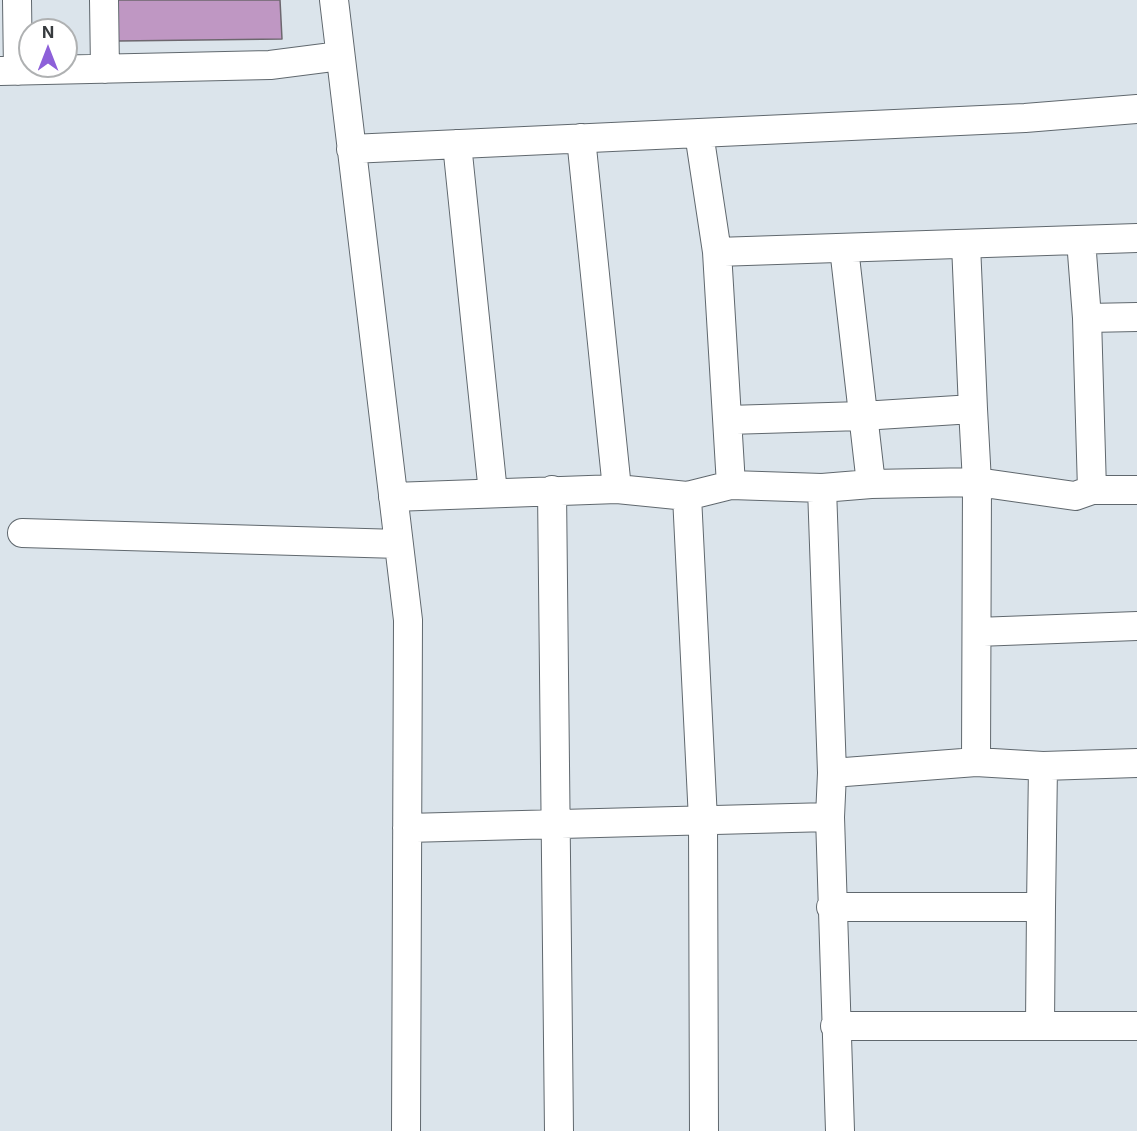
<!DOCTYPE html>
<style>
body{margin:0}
#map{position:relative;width:1137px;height:1131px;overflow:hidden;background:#dbe4eb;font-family:Inter,sans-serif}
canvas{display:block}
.north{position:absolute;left:18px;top:18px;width:60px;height:60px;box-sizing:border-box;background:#fff;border:2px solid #afb1b2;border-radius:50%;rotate:0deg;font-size:16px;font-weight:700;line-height:24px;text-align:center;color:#373b3e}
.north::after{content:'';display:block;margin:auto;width:21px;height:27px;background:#8d60d9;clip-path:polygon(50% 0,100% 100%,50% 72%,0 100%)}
</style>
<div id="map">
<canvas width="1137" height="1131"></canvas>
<div class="north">N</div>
</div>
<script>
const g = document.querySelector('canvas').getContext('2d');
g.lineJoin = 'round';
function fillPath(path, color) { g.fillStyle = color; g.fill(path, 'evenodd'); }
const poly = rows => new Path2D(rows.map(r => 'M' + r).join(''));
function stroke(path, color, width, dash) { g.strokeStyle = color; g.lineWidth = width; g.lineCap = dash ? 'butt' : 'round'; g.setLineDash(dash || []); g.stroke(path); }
const building = poly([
 [118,0,280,0,282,39,118,41,118,0]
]);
const minor = poly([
 [17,0,18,71],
 [104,0,105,69],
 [334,0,408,620,406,1131],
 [0,71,270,65,340,56],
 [699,133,717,252],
 [581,138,617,489,687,496,731,485,717,252,1137,238],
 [457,144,493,493],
 [351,149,1025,118,1137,109],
 [1081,240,1087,318,1137,317],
 [844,248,871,484],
 [1087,318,1092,490],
 [973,409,977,482,1075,496,1092,490,1137,490],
 [728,420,862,416,973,409,966,244],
 [822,488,832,773],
 [552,490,559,1131],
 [687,496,703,820,704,1131],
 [393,497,617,489],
 [22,533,399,544],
 [977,632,1137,626],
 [976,762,1043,766,1137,763],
 [830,817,840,1131],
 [407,828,830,817,832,773,976,762,977,482,871,484,822,488,731,485],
 [831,907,1041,907,1043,766],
 [1040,1025,1041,907],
 [835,1026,1137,1026]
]);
fillPath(building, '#bf97c3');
stroke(building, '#6d676e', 1.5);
stroke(minor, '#60686e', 30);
stroke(minor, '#fff', 28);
</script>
